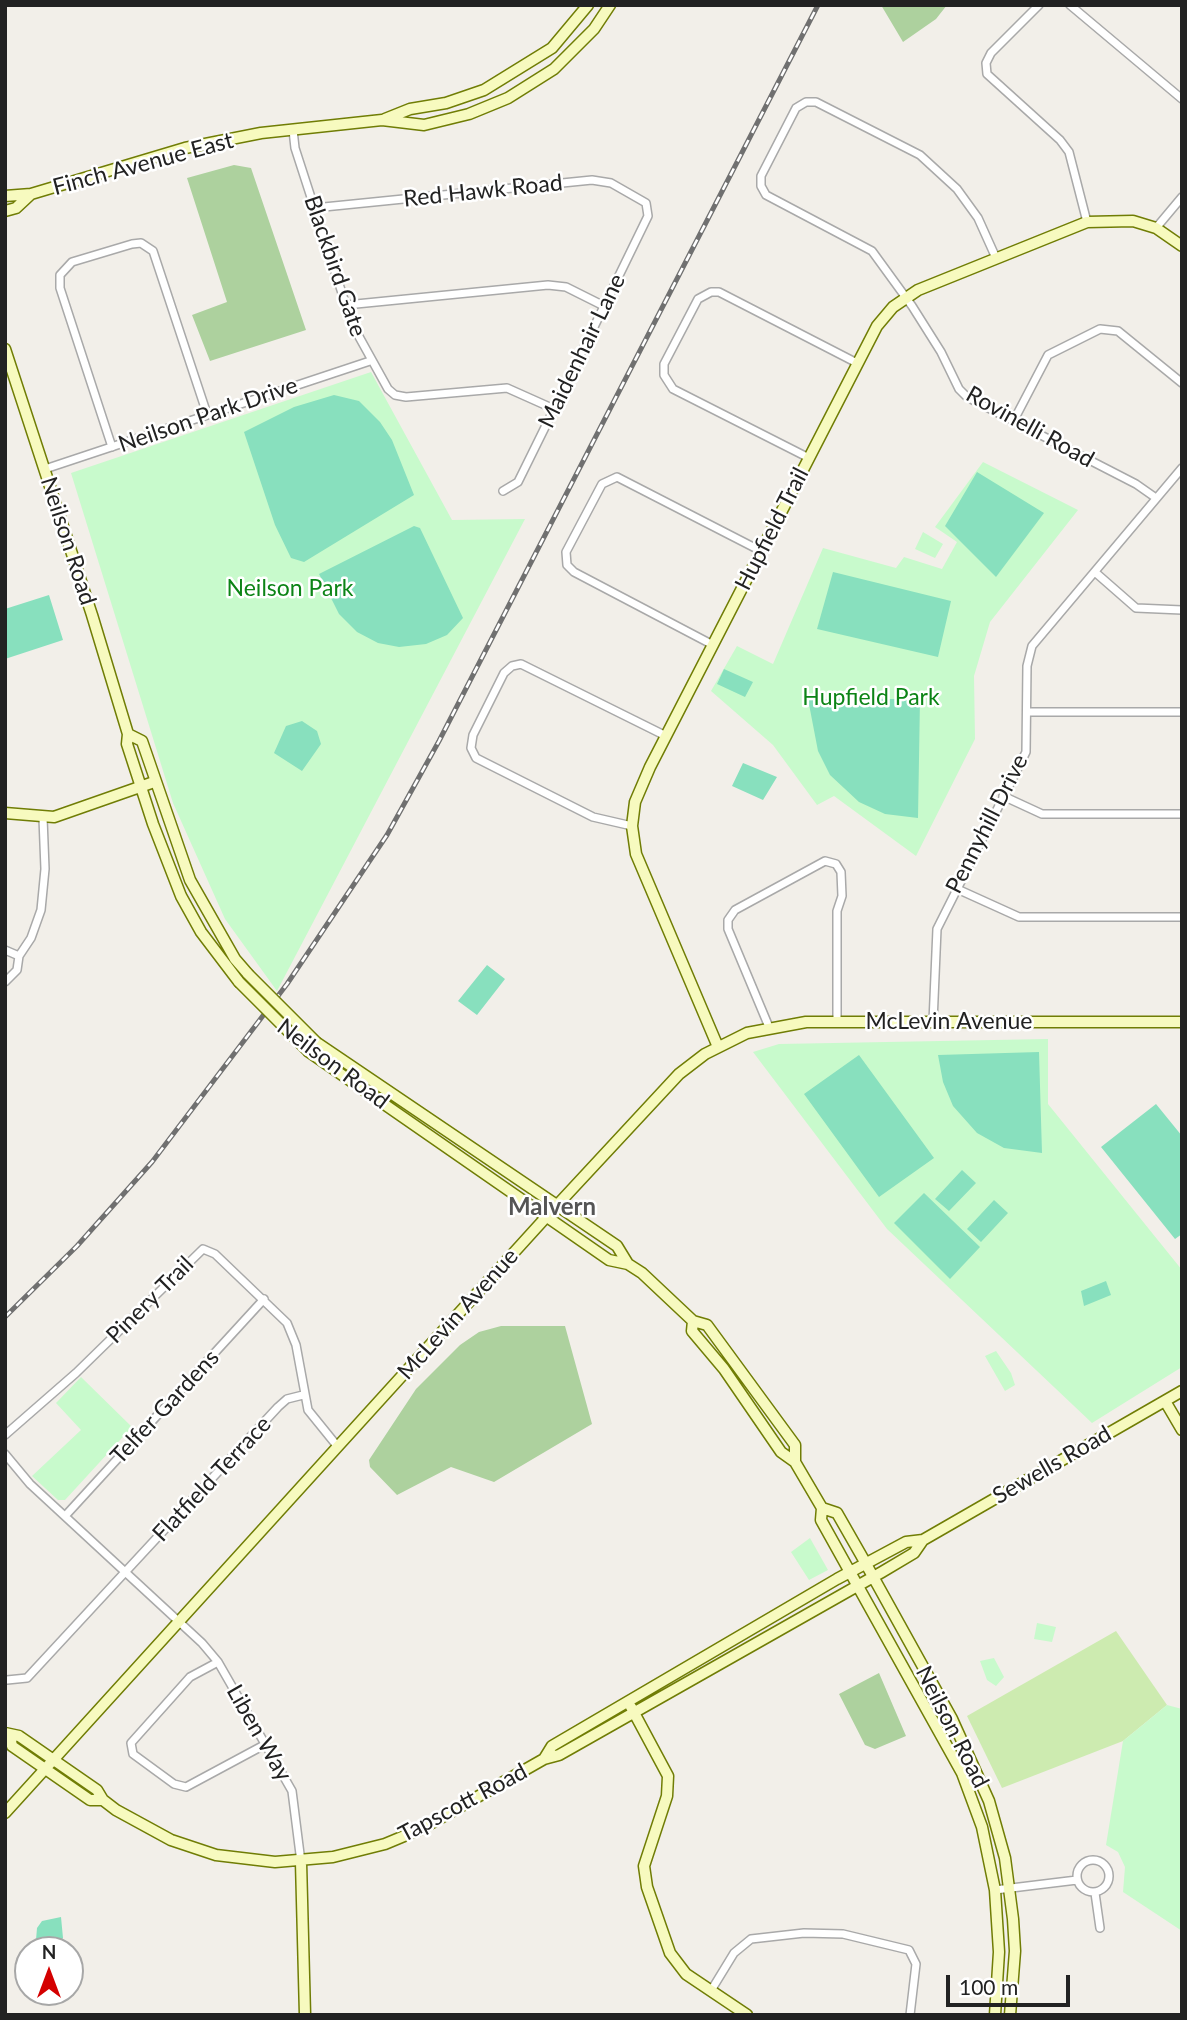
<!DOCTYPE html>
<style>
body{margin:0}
#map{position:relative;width:1187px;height:2020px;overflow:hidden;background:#f2efe9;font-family:Lato,sans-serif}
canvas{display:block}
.frame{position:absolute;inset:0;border:7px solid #222;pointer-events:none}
.north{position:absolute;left:14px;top:1936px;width:70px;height:70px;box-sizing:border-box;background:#fff;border:2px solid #a7a7a7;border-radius:50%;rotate:0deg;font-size:19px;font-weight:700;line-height:28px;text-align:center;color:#222}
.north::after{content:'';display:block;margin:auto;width:24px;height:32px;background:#d40000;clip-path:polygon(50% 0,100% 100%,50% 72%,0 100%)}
.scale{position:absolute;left:946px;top:1975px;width:124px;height:32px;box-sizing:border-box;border:4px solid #222;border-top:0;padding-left:9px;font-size:21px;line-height:24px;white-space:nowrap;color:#222;-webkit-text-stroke:5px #fff;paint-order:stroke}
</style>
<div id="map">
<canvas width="1187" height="2020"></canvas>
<div class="frame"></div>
<div class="north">N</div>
<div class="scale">100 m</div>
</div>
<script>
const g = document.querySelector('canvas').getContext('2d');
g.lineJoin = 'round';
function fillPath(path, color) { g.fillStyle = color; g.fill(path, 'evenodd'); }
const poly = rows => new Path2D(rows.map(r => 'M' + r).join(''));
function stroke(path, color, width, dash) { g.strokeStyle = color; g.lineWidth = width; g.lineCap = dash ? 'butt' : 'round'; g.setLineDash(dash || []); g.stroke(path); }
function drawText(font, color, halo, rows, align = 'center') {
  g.font = font + ' Lato,sans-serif'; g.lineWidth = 5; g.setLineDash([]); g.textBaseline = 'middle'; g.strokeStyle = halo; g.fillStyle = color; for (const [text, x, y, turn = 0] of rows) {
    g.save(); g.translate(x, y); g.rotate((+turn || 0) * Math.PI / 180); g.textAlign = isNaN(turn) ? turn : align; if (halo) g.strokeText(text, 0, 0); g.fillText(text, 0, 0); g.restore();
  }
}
const grass = poly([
 [1116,1631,1167,1705,1123,1741,1002,1788,967,1716]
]);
const forest = poly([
 [881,5,947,5,936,19,903,42],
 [234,165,251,168,306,330,210,361,192,315,227,302,187,178],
 [501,1326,565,1326,592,1424,494,1482,451,1467,397,1495,370,1467,369,1460,416,1389,460,1345,479,1332],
 [879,1673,906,1736,875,1749,865,1745,839,1694]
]);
const park = poly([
 [371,372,452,520,525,519,277,991,225,919,173,803,71,473],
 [983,462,1078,510,990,622,974,676,975,739,916,856,834,796,817,805,773,745,711,691,737,646,773,664,823,548,896,568,904,557,942,569,957,542,935,527],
 [923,532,943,544,935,558,915,549],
 [1048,1039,1048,1104,1182,1270,1182,1367,1092,1423,887,1229,753,1052,779,1044],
 [996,1351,1011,1373,1015,1385,1005,1391,985,1356],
 [81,1377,132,1427,65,1500,58,1500,32,1476,81,1430,56,1403],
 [810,1538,828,1570,809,1580,791,1552],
 [1037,1623,1056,1627,1052,1642,1034,1639],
 [994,1658,1004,1677,996,1686,987,1680,980,1661],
 [1167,1705,1182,1709,1182,1931,1123,1892,1125,1867,1118,1852,1106,1845,1123,1741]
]);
const pitch = poly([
 [334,395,359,401,380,422,392,440,414,495,304,562,291,558,275,525,244,432,294,407],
 [977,472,1044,513,996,577,945,526],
 [414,526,420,528,463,618,447,635,426,644,399,647,378,643,357,632,339,614,319,574],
 [833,572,951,601,938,657,817,629],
 [49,595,63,640,5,659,5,609],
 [724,669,753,682,745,697,717,684],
 [808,699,920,699,918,818,885,814,859,802,830,775,818,751],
 [302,721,317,731,321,744,302,771,274,753,286,726],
 [743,763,777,777,763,800,732,786],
 [487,965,505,979,477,1015,458,1001],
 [1039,1052,1042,1153,1004,1148,977,1133,953,1106,943,1082,938,1055],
 [859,1055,934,1158,879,1197,804,1094],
 [1156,1104,1182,1136,1182,1234,1175,1239,1101,1147],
 [962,1170,976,1183,949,1211,935,1199],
 [924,1193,980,1247,950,1279,894,1223],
 [994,1200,1008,1213,981,1242,967,1229],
 [1106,1281,1111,1295,1084,1306,1081,1291],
 [61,1917,63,1938,57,1945,44,1946,36,1940,37,1928,42,1921]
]);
const street = poly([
 [1039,5,991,53,986,63,987,74,1060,140,1069,152,1087,222],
 [1070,5,1182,99],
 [293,130,295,148,352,324,388,389,395,395,406,397,507,388,554,409],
 [314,208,592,180,611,183,646,203,648,216,554,409,518,482,503,491],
 [1156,228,1182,197],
 [996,258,978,218,957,189,920,155,816,102,806,102,796,108,761,176,761,186,766,195,872,251,912,306,941,352,959,389,967,397,1136,484,1156,498],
 [346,305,548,285,566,287,604,306],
 [1014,420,1048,355,1100,329,1118,331,1182,383],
 [112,447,60,288,60,275,72,262,132,244,141,243,153,251,207,414],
 [809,458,673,389,664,375,664,364,698,299,711,292,719,292,857,363],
 [45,469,370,361],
 [1096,573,1136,608,1182,610],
 [713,645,574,572,567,565,566,552,602,484,617,477,761,551],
 [1027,712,1182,712],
 [1003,796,1042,814,1182,814],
 [632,826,593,817,476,758,471,748,473,735,504,673,512,666,521,664,666,736],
 [955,888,1019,917,1182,917],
 [5,950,19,956],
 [5,982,17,970,19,956,31,938,41,910,45,869,43,818],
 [933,1022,937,929,1026,752,1027,666,1032,646,1182,468],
 [769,1027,728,929,728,920,735,910,825,861,836,864,841,872,842,896,837,911,837,1022],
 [5,1435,76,1373,203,1249,215,1254,287,1323,296,1345,308,1410,338,1447],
 [5,1454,30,1484,202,1643,218,1662,292,1791,301,1862],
 [66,1515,264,1299],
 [218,1662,190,1677,131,1743,133,1754,174,1784,186,1787,266,1744],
 [7,1680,27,1678,278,1407,287,1399,303,1395],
 '1077 1876a16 16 0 1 1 32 0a16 16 0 1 1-32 0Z',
 [995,1890,1077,1880],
 [1095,1893,1100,1928],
 [712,1989,734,1953,751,1939,804,1933,843,1934,909,1950,916,1964,910,2015]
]);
const secondary = poly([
 [385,119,410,109,446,103,484,90,552,48,588,5],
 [5,196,31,194,185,148,261,133,382,120,424,125,469,114,508,98,554,69,594,29,610,5],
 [5,211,16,208,31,194],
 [5,349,92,615,128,734,127,744,153,824,181,896,201,932,239,982],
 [128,734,142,741,190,880,235,959,248,974],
 [5,813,54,817,154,782],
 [317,1043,617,1246,628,1264],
 [718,1047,636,854,632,826,635,802,650,767,877,326,893,307,918,290,1087,222,1133,221,1156,228,1182,246],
 [309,1052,609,1260,628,1264,642,1273,693,1321,707,1325,795,1445,795,1462],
 [693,1321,692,1331,724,1369,781,1452,795,1462,822,1508,821,1520,962,1773,982,1827,995,1890,999,1952,995,2015],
 [1165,1401,1182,1430],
 [822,1508,837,1513,861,1555,952,1719,989,1801,1005,1858,1013,1919,1015,1951,1010,2015],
 [631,1707,668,1776,667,1796,644,1866,647,1887,670,1953,686,1974,747,2015],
 [5,1733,19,1736,97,1790,103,1800,116,1810,171,1840,216,1855,275,1862,333,1857,385,1844,421,1829,544,1759,559,1755,882,1572,914,1553,923,1540],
 [10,1736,12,1746,90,1800,103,1800],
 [544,1759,552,1746,837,1579,906,1542,923,1540,1182,1391],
 [5,1813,548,1215,679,1074,705,1054,747,1033,806,1022,1182,1022],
 [301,1862,305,2015]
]);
const rail = poly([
 [5,1317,77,1246,152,1162,287,984,387,835,439,741,818,5]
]);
const secondaryBridge = poly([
 [248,974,317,1043],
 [239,982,309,1052]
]);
const streetNames = [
 ["Finch Avenue East",143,164,-15],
 ["Red Hawk Road",483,191,-6],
 ["Blackbird Gate",335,266,71],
 ["Maidenhair Lane",582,351,-64],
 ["Neilson Park Drive",208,415,-19],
 ["Rovinelli Road",1030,427,29],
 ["Hupfield Trail",772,529,-63],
 ["Neilson Road",68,541,72],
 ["Pennyhill Drive",987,824,-63],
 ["McLevin Avenue",949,1022],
 ["Neilson Road",333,1064,37],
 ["Pinery Trail",150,1300,-45],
 ["McLevin Avenue",458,1314,-48],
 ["Telfer Gardens",165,1407,-47],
 ["Sewells Road",1052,1465,-30],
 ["Flatfield Terrace",212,1479,-47],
 ["Neilson Road",952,1727,63],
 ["Liben Way",259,1733,60],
 ["Tapscott Road",463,1803,-28]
];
const parkNames = [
 ["Neilson Park",290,589],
 ["Hupfield Park",871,698]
];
const neighbourhoodNames = [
 ["Malvern",552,1207]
];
fillPath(grass, '#cdebb0');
fillPath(forest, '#add19e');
fillPath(park, '#c8facc');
fillPath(pitch, '#88e0be');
stroke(street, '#a9a9a9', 10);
stroke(secondary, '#707d05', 13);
stroke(street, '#fff', 7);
stroke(secondary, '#f7fabf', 10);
stroke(rail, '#707070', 5);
stroke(rail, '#fff', 2.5, [8]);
stroke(secondaryBridge, '#707d05', 13, []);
stroke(secondaryBridge, '#f7fabf', 10);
drawText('23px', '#222', '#fff', streetNames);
drawText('23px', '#0c8416', '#fff', parkNames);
drawText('bold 24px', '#555', '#fff', neighbourhoodNames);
</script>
